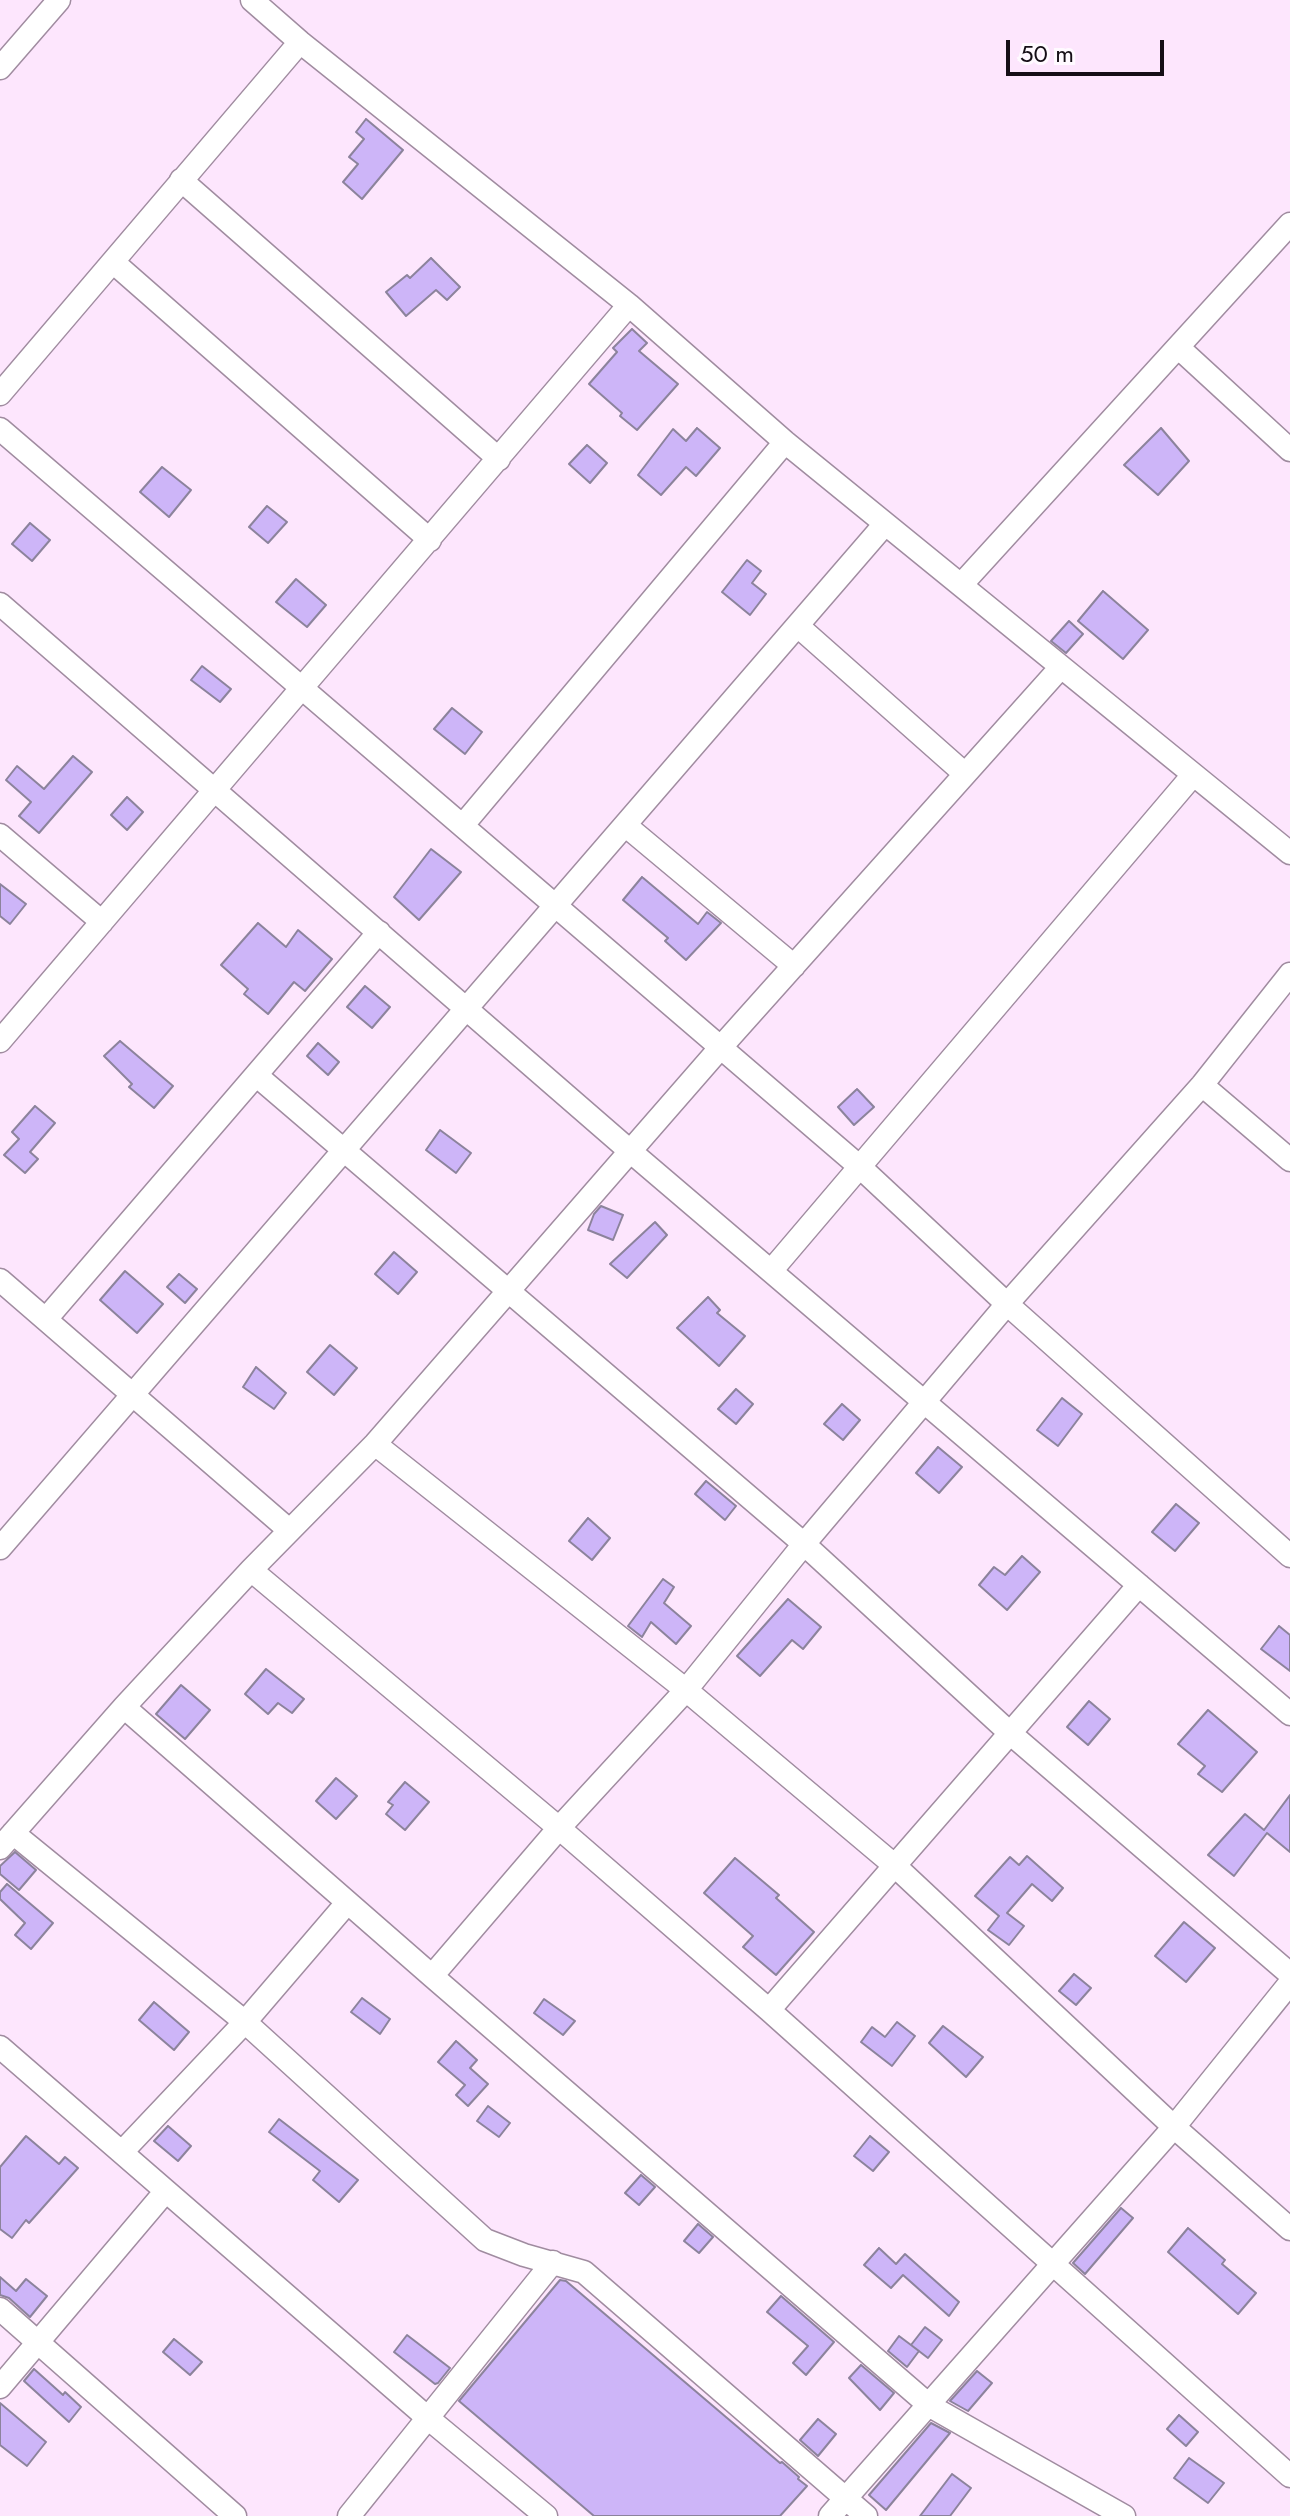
<!DOCTYPE html>
<style>
body{margin:0}
#map{position:relative;width:1290px;height:2516px;overflow:hidden;background:#fde6fd;font-family:Jost,sans-serif}
canvas{display:block}
.scale{position:absolute;left:1006px;top:40px;width:158px;height:36px;box-sizing:border-box;border:4px solid #150e16;border-top:0;padding-left:10px;font-size:24px;line-height:28px;white-space:nowrap;color:#150e16;-webkit-text-stroke:6px #fffaff;paint-order:stroke}
</style>
<div id="map">
<canvas width="1290" height="2516"></canvas>
<div class="scale">50 m</div>
</div>
<script>
const g = document.querySelector('canvas').getContext('2d');
g.lineJoin = 'round';
function fillPath(path, color) { g.fillStyle = color; g.fill(path, 'evenodd'); }
const poly = rows => new Path2D(rows.map(r => 'M' + r).join(''));
function stroke(path, color, width, dash) { g.strokeStyle = color; g.lineWidth = width; g.lineCap = dash ? 'butt' : 'round'; g.setLineDash(dash || []); g.stroke(path); }
const building = poly([
 [366,119,403,150,362,199,343,182,358,164,349,157,364,139,356,132,366,119],
 [431,258,460,287,447,300,436,290,406,316,386,292,407,275,410,278,431,258],
 [632,329,647,343,639,351,678,384,637,430,620,416,622,413,589,384,617,352,613,348,632,329],
 [697,428,720,448,696,476,686,467,661,495,638,475,673,429,686,441,697,428],
 [1161,428,1189,461,1158,495,1124,465,1161,428],
 [587,445,607,463,590,483,569,464,587,445],
 [162,467,191,490,169,517,140,492,162,467],
 [267,506,287,522,268,543,249,527,267,506],
 [30,523,50,540,32,561,12,544,30,523],
 [747,560,761,571,752,583,766,594,750,615,722,592,747,560],
 [296,579,326,605,307,627,276,602,296,579],
 [1103,591,1148,630,1123,659,1078,621,1103,591],
 [1069,621,1083,634,1066,653,1051,641,1069,621],
 [202,666,231,689,220,702,191,680,202,666],
 [452,708,482,732,465,754,434,729,452,708],
 [73,756,92,772,39,833,19,816,31,802,6,780,17,766,44,789,73,756],
 [127,797,143,812,127,830,111,815,127,797],
 [431,849,461,872,419,920,394,897,431,849],
 [642,877,698,924,707,912,721,923,686,960,665,941,668,938,623,900,642,877],
 [0,884,26,904,10,924,0,916,0,884],
 [258,923,286,947,298,930,332,959,305,991,294,982,268,1014,244,994,248,989,221,965,258,923],
 [365,986,390,1007,372,1028,347,1007,365,986],
 [120,1041,173,1086,154,1108,129,1087,132,1084,104,1056,120,1041],
 [318,1043,339,1062,328,1075,307,1056,318,1043],
 [857,1089,874,1107,854,1125,838,1107,857,1089],
 [35,1106,55,1123,30,1152,38,1159,25,1173,4,1155,19,1139,12,1132,35,1106],
 [440,1130,471,1153,456,1173,426,1150,440,1130],
 [601,1206,623,1215,613,1240,588,1230,594,1214,601,1206],
 [655,1222,667,1235,627,1278,610,1264,655,1222],
 [394,1252,417,1272,398,1294,375,1274,394,1252],
 [125,1271,163,1304,137,1333,100,1300,125,1271],
 [179,1274,197,1289,185,1303,167,1287,179,1274],
 [708,1297,720,1310,717,1313,745,1336,719,1366,677,1328,708,1297],
 [330,1345,357,1368,334,1395,307,1372,330,1345],
 [256,1367,286,1393,274,1409,243,1387,256,1367],
 [736,1389,753,1404,736,1424,718,1409,736,1389],
 [1062,1398,1082,1414,1058,1446,1037,1430,1062,1398],
 [842,1404,860,1420,843,1440,824,1424,842,1404],
 [938,1447,962,1467,939,1493,916,1473,938,1447],
 [706,1481,736,1506,725,1520,695,1494,706,1481],
 [1176,1504,1199,1523,1175,1551,1152,1532,1176,1504],
 [588,1518,610,1538,592,1560,569,1541,588,1518],
 [1022,1556,1040,1572,1007,1610,979,1585,994,1567,1005,1575,1022,1556],
 [663,1579,674,1587,664,1603,691,1626,676,1644,651,1622,642,1637,628,1626,663,1579],
 [788,1599,821,1627,803,1649,792,1640,760,1676,737,1656,788,1599],
 [1279,1626,1290,1635,1290,1671,1261,1649,1279,1626],
 [266,1669,304,1699,292,1713,278,1703,268,1714,245,1694,266,1669],
 [181,1685,210,1710,185,1739,156,1714,181,1685],
 [1089,1701,1110,1719,1088,1745,1067,1727,1089,1701],
 [1208,1710,1257,1752,1222,1792,1198,1774,1205,1766,1178,1744,1208,1710],
 [336,1778,357,1796,336,1819,316,1801,336,1778],
 [405,1782,429,1802,405,1830,386,1814,393,1805,388,1802,405,1782],
 [1290,1795,1290,1852,1267,1833,1234,1876,1208,1855,1245,1814,1264,1830,1290,1795],
 [15,1852,36,1870,19,1890,0,1874,0,1866,15,1852],
 [1027,1856,1063,1888,1052,1901,1032,1884,1007,1913,1024,1926,1009,1945,988,1930,999,1916,975,1896,1010,1857,1019,1865,1027,1856],
 [735,1858,779,1895,776,1898,814,1932,776,1975,743,1947,753,1936,704,1893,735,1858],
 [7,1884,53,1923,31,1949,15,1935,25,1923,0,1899,0,1892,7,1884],
 [1184,1922,1215,1948,1186,1982,1155,1956,1184,1922],
 [1074,1974,1091,1988,1076,2005,1059,1991,1074,1974],
 [362,1998,390,2019,380,2034,351,2012,362,1998],
 [544,1999,575,2021,563,2035,534,2013,544,1999],
 [154,2002,189,2032,174,2050,139,2020,154,2002],
 [897,2022,915,2036,892,2066,861,2042,872,2027,885,2037,897,2022],
 [943,2026,983,2057,966,2077,929,2043,943,2026],
 [456,2041,477,2060,470,2068,488,2084,468,2106,456,2095,465,2085,438,2062,456,2041],
 [488,2106,510,2123,499,2137,477,2121,488,2106],
 [279,2119,358,2180,339,2202,313,2180,320,2171,269,2132,279,2119],
 [168,2126,191,2146,178,2161,154,2141,168,2126],
 [26,2136,59,2164,65,2157,78,2168,29,2223,26,2220,12,2238,0,2229,0,2167,26,2136],
 [870,2136,889,2152,873,2171,854,2156,870,2136],
 [641,2175,655,2187,639,2205,625,2193,641,2175],
 [1121,2208,1133,2218,1085,2274,1073,2263,1121,2208],
 [698,2224,713,2237,699,2253,684,2241,698,2224],
 [1188,2228,1225,2260,1222,2264,1256,2293,1238,2314,1168,2252,1188,2228],
 [879,2248,896,2264,905,2254,959,2302,949,2316,903,2275,891,2288,864,2265,879,2248],
 [0,2277,16,2291,26,2279,47,2296,30,2317,9,2298,0,2295,0,2277],
 [560,2280,566,2281,780,2463,782,2462,799,2477,798,2479,807,2486,780,2516,594,2516,459,2401,560,2280],
 [781,2296,834,2342,806,2375,793,2363,808,2346,767,2312,781,2296],
 [925,2327,942,2340,928,2358,911,2345,925,2327],
 [407,2335,450,2368,438,2383,435,2384,394,2352,407,2335],
 [899,2336,919,2351,907,2367,888,2351,899,2336],
 [174,2339,202,2362,190,2375,163,2352,174,2339],
 [861,2365,894,2393,880,2410,849,2378,861,2365],
 [34,2369,63,2395,65,2392,81,2407,69,2422,24,2381,34,2369],
 [977,2371,992,2383,968,2411,950,2401,977,2371],
 [0,2403,46,2442,27,2466,0,2445,0,2403],
 [1179,2415,1198,2432,1186,2446,1167,2429,1179,2415],
 [818,2419,836,2434,818,2456,800,2440,818,2419],
 [931,2423,950,2433,886,2510,869,2495,931,2423],
 [1189,2458,1224,2483,1208,2503,1174,2478,1189,2458],
 [952,2474,971,2488,950,2516,920,2516,952,2474]
]);
const minor = poly([
 [252,0,300,42,629,305,785,442,1290,853],
 [0,68,59,0],
 [181,180,499,459],
 [113,262,430,540],
 [1179,348,1290,450],
 [0,394,300,42],
 [0,429,860,1167,1007,1304,1290,1556],
 [961,585,1290,224],
 [0,604,630,1151,1290,1714],
 [799,627,965,774],
 [463,825,785,442],
 [625,825,794,966],
 [0,835,102,922],
 [0,1041,629,305],
 [256,1075,804,1544,1011,1734,1290,1974],
 [1202,1085,1290,1160],
 [771,1271,1193,775],
 [0,1280,289,1530],
 [46,1319,379,932],
 [375,1444,686,1690,894,1865,1174,2127,1290,2229],
 [0,1548,885,524],
 [251,1570,559,1828,769,2010,1290,2476],
 [124,1707,432,1976,930,2406,1124,2516],
 [13,1833,245,2022,485,2240,524,2255,584,2272,866,2516],
 [0,1848,124,1707,251,1570,375,1444,721,1047,1061,667],
 [432,1976,559,1828,686,1690,804,1544,1007,1304,1202,1085,1290,974],
 [769,2010,1139,1585],
 [0,2047,429,2419,546,2516],
 [122,2152,245,2022,347,1903],
 [0,2309,235,2516],
 [0,2387,165,2192],
 [349,2516,553,2262],
 [830,2516,1174,2127,1290,1983]
]);
fillPath(building, '#cdb5f8');
stroke(building, '#8c839c', 2);
stroke(minor, '#a08ca0', 25);
stroke(minor, '#fff', 22);
</script>
